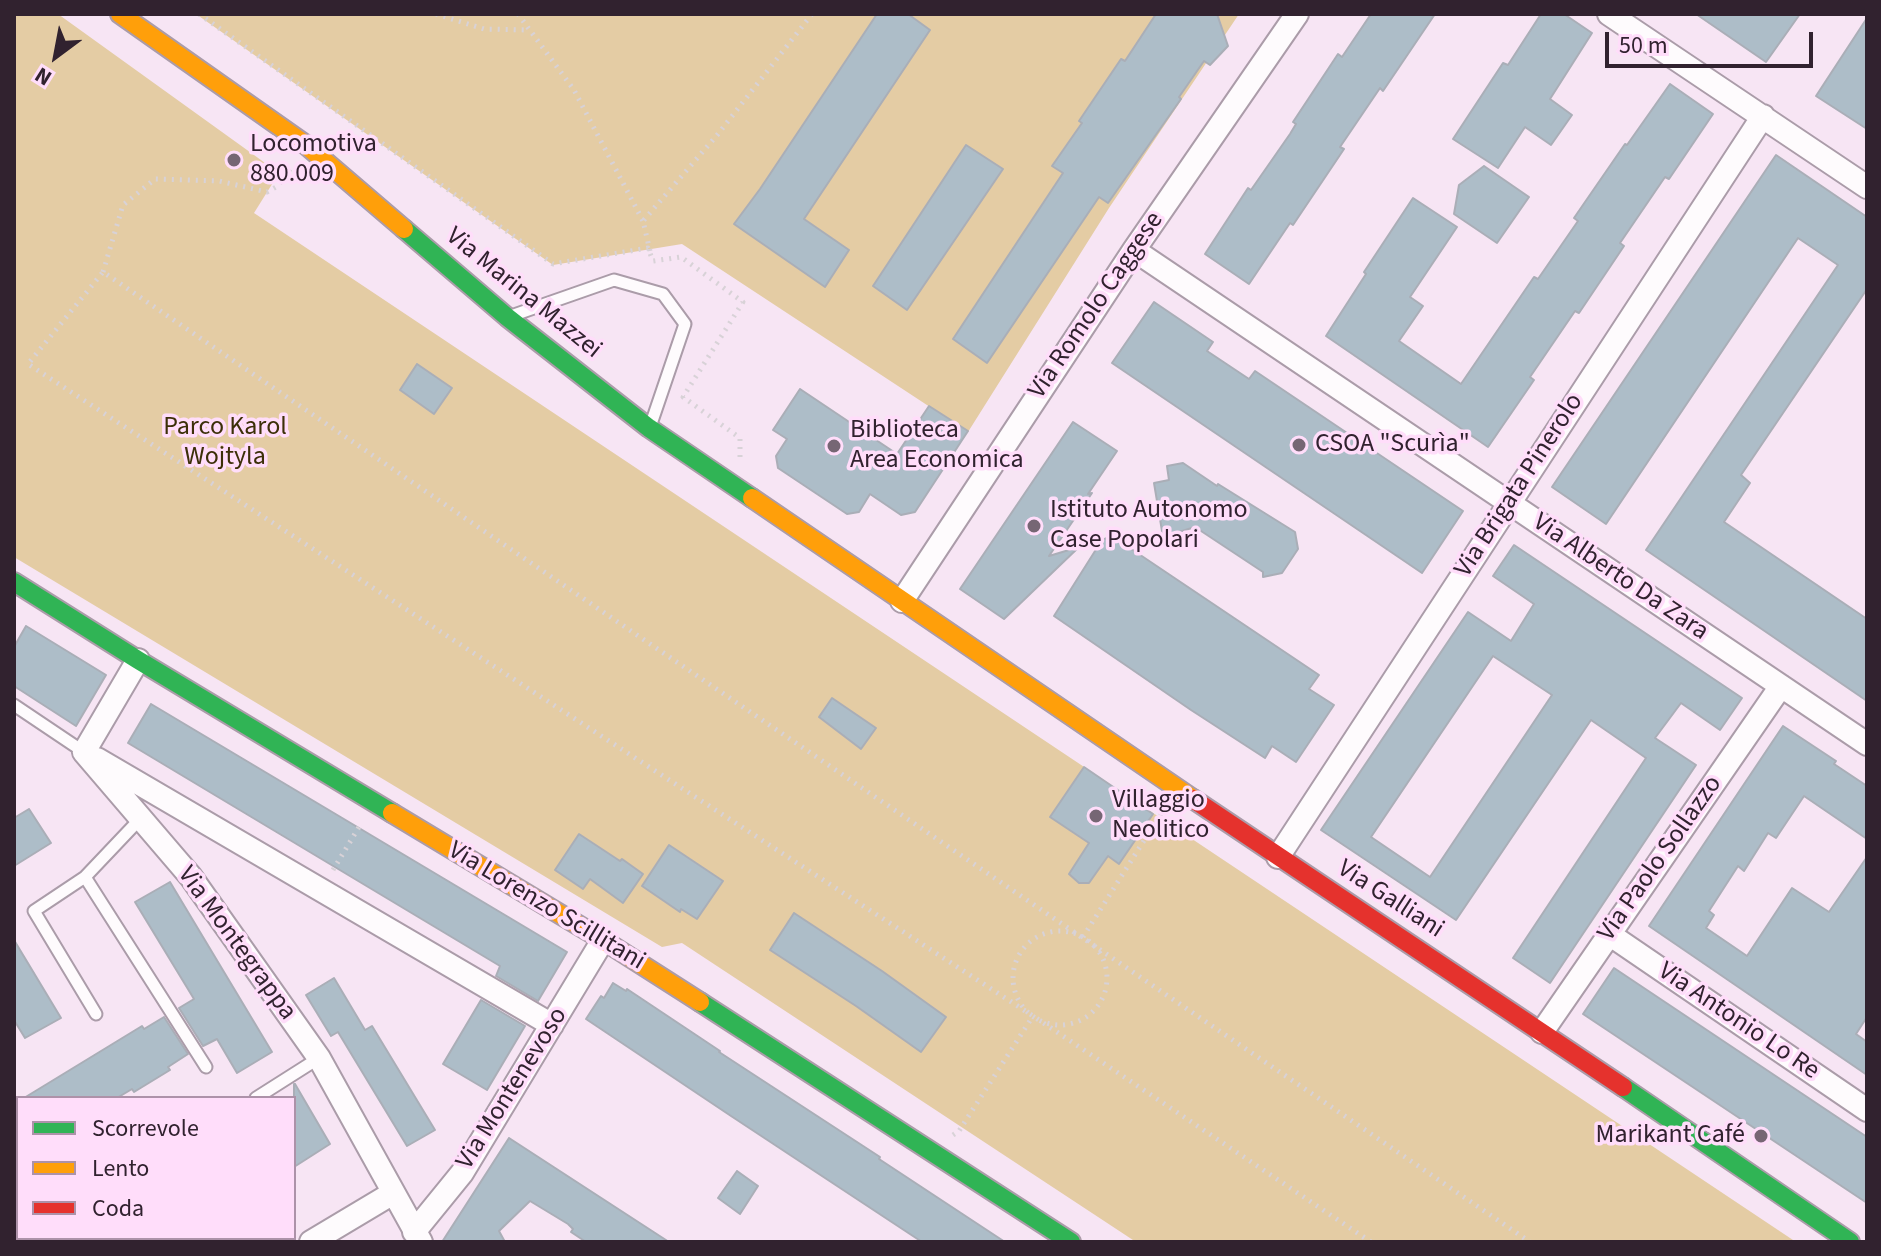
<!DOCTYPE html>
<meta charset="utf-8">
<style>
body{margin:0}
#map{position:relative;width:1881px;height:1256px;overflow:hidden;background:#f7e5f4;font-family:"Source Sans 3",sans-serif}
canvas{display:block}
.frame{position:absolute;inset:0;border:16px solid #31222f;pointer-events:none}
.legend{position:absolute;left:16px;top:1096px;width:280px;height:144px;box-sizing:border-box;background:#ffddfa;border:2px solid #ad92a9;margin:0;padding:10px 14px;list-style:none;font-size:24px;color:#31222f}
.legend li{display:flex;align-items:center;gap:16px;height:40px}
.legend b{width:40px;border:2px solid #ad92a9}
.north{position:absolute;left:16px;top:16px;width:80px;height:80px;-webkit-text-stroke:6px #ffddfa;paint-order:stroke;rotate:212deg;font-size:22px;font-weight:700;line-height:32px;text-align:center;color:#31222f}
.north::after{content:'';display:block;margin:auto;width:28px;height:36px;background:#31222f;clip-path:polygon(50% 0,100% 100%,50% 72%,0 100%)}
.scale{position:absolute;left:1605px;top:32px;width:208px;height:36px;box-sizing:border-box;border:4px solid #31222f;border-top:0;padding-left:10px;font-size:24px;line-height:28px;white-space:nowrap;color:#31222f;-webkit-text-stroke:6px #ffddfa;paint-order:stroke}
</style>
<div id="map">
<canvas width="1881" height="1256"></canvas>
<div class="frame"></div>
<ul class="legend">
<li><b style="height:10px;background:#30b455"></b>Scorrevole</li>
<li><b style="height:10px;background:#ff9f0a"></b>Lento</li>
<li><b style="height:10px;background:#e5322d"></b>Coda</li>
</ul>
<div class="north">N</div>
<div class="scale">50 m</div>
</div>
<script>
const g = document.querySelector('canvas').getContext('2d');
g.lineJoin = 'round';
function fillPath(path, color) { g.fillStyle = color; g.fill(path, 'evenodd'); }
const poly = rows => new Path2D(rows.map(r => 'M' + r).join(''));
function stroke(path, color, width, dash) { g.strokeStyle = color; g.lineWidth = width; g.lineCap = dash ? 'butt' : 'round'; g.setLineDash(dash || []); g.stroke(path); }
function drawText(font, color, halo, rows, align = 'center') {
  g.font = font + ' "Source Sans 3",sans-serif'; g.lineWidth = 7; g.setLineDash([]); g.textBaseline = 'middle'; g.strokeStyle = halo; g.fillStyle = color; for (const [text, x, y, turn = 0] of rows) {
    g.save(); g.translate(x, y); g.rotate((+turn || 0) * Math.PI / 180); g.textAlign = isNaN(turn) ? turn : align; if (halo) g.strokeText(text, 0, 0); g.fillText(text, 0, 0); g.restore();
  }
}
const green = poly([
 [14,14,58,14,279,173,254,213,1796,1242,1136,1242,682,943,662,947,14,557],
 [196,14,1239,14,1109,208,968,432,682,244,553,265]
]);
const building = poly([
 [877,14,908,14,930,30,804,219,849,250,825,287,734,224,760,189,877,14],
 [1156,14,1217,14,1228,46,1210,65,1204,61,1179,97,1181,99,1108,203,1099,197,987,363,953,339,1063,173,1052,166,1082,123,1079,121,1121,59,1125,61,1156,14],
 [1371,14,1435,14,1383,91,1380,88,1340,147,1344,149,1293,225,1290,223,1249,284,1205,254,1248,188,1251,190,1290,134,1296,124,1293,122,1338,54,1342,57,1371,14],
 [1541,14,1564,14,1592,33,1550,99,1572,115,1551,145,1525,127,1498,168,1453,139,1503,63,1508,65,1541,14],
 [1696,14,1800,14,1766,62,1696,14],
 [1867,18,1867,129,1816,96,1867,18],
 [1670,84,1713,114,1669,179,1665,177,1620,243,1624,246,1579,313,1575,311,1530,377,1534,380,1488,447,1326,336,1366,274,1364,272,1413,198,1457,227,1410,297,1423,306,1399,341,1461,384,1534,277,1538,279,1578,221,1574,218,1625,144,1627,145,1670,84],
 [966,145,1003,169,907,310,873,286,966,145],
 [1776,155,1867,217,1867,289,1741,475,1750,483,1724,522,1867,619,1867,701,1646,550,1838,265,1798,238,1606,524,1552,487,1776,155],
 [1484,166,1529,197,1497,243,1454,214,1459,185,1484,166],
 [1154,302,1213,342,1207,351,1249,379,1255,371,1463,511,1422,573,1112,363,1154,302],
 [417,364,452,388,434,414,400,390,417,364],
 [800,389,897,454,929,406,968,431,915,512,901,515,870,494,859,512,847,514,778,468,776,456,787,439,773,430,800,389],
 [1073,422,1117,451,1088,494,1092,493,1049,556,1079,547,1004,619,960,589,1073,422],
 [1183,463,1217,486,1218,484,1295,532,1298,549,1282,573,1263,577,1263,572,1195,527,1163,537,1154,483,1169,480,1167,466,1183,463],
 [1112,536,1319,675,1309,689,1334,705,1296,762,1272,746,1265,758,1191,710,1054,616,1102,540,1112,536],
 [1514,545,1742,698,1720,730,1681,703,1655,738,1696,765,1550,983,1513,958,1646,758,1591,720,1456,920,1321,830,1468,612,1511,641,1534,604,1493,576,1514,545],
 [1493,656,1552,695,1430,877,1371,837,1493,656],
 [26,626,106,675,76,726,14,686,14,647,26,626],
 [832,698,876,728,861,749,819,717,832,698],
 [151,704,567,952,538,1001,496,976,500,966,128,743,151,704],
 [1783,726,1836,761,1834,764,1867,786,1867,839,1804,796,1776,838,1768,833,1744,871,1738,866,1709,911,1714,915,1706,928,1747,956,1792,888,1829,912,1867,857,1867,1017,1856,1034,1867,1042,1867,1075,1649,926,1783,726],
 [1084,767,1153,814,1119,864,1108,856,1089,883,1079,883,1069,874,1089,843,1050,817,1084,767],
 [29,809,51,843,14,866,14,818,29,809],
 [579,834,620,861,622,859,643,874,623,903,590,879,583,889,555,870,579,834],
 [669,845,723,881,697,919,681,909,680,912,642,886,669,845],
 [170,882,272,1052,237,1073,217,1039,203,1046,179,1008,194,999,135,902,170,882],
 [794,913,882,971,946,1017,921,1052,856,1006,770,950,794,913],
 [14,940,61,1018,25,1038,14,1020,14,940],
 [1614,968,1867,1137,1867,1203,1583,1014,1614,968],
 [334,978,365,1030,372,1026,435,1130,407,1146,338,1032,331,1036,306,995,334,978],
 [613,983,626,991,627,989,720,1051,719,1052,880,1157,879,1159,1005,1242,922,1242,731,1116,586,1019,601,996,604,998,613,983],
 [481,1000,525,1026,487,1090,443,1064,481,1000],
 [164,1017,188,1054,168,1067,170,1070,134,1092,132,1089,117,1098,24,1098,142,1026,144,1029,164,1017],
 [295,1084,330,1144,294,1167,294,1084,295,1084],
 [509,1138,669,1242,586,1242,571,1232,573,1229,568,1224,530,1201,499,1231,505,1242,442,1242,509,1138],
 [737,1171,758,1186,740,1214,718,1198,737,1171]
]);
const path = poly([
 [199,14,553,264,648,248,653,261,681,257,743,302,683,397,740,438,740,457],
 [436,14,484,29,529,30],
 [518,14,574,90,643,221],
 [650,251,643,221,718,134,812,14],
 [103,272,123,205,155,179,219,181,267,192,278,186,290,169],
 [333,870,359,827],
 '1013 978a47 47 0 1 1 94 0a47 47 0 1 1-94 0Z',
 [1083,937,1162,812],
 [953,1135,959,1131,1033,1016],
 [1371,1242,1033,1016,28,364,103,272,1530,1242]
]);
const lane = poly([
 [511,316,614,280,663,294,685,324,651,424],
 [14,705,84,752],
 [85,877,206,1067],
 [96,1014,34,911,85,877,140,819],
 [256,1098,319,1058]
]);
const street = poly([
 [1609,14,1867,187],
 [1134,250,1867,744],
 [902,601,1134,250,1297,14],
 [138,660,84,752,191,877,319,1058,421,1242],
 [97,759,552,1025],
 [1278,857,1763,116],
 [1609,934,1867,1110],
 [1542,1032,1781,686],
 [414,1232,462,1173,603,940],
 [311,1242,393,1193]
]);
const fast = poly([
 [404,229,507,317,649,428,752,498],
 [14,582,138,660,392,813],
 [700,1002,1071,1242],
 [1623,1087,1850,1242]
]);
const slow = poly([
 [120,14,306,145,404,229],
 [752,498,1193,799],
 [392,813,603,940,700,1002]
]);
const jam = poly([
 [1193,799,1623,1087]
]);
const markers = [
 [234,160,8,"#766674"],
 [1299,445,8,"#766674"],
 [834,446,8,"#766674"],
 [1034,526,8,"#766674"],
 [1096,816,8,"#766674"],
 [1761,1136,8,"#766674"]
];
const poiNames = [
 ["Locomotiva",250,145],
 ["880.009",250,175],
 ["Biblioteca",850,431],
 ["Area Economica",850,461],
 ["CSOA \"Scurìa\"",1315,445],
 ["Istituto Autonomo",1050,511],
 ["Case Popolari",1050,541],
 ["Villaggio",1112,801],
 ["Neolitico",1112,831],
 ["Marikant Café",1745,1136,"right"]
];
const streetNames = [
 ["Via Marina Mazzei",523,294,39],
 ["Via Romolo Caggese",1097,306,-56],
 ["Via Brigata Pinerolo",1520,486,-57],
 ["Via Alberto Da Zara",1620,578,34],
 ["Via Paolo Sollazzo",1661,859,-55],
 ["Via Galliani",1390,900,33],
 ["Via Lorenzo Scillitani",546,907,31],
 ["Via Montegrappa",236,944,54],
 ["Via Antonio Lo Re",1738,1022,34],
 ["Via Montenevoso",513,1089,-58]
];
const parkNames = [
 ["Parco Karol",225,428],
 ["Wojtyla",225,458]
];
fillPath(green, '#e4cca4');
fillPath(building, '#adbdc8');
stroke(building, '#aaaeb7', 2);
stroke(lane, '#ab9ca9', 15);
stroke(street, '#ab9ca9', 26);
stroke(fast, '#ab9ca9', 22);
stroke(slow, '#ab9ca9', 22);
stroke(jam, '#ab9ca9', 22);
stroke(path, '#d8d2d7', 5, [2, 6]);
stroke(lane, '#fefbfd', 11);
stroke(street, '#fefbfd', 22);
stroke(fast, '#30b455', 18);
stroke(slow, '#ff9f0a', 18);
stroke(jam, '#e5322d', 18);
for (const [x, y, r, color] of markers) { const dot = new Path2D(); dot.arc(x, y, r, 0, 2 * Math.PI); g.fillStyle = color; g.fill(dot); stroke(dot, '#ffddfa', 3); }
drawText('26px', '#31222f', '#ffddfa', poiNames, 'left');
drawText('26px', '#31222f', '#ffddfa', streetNames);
drawText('26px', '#3c2f08', '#ffddfa', parkNames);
</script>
